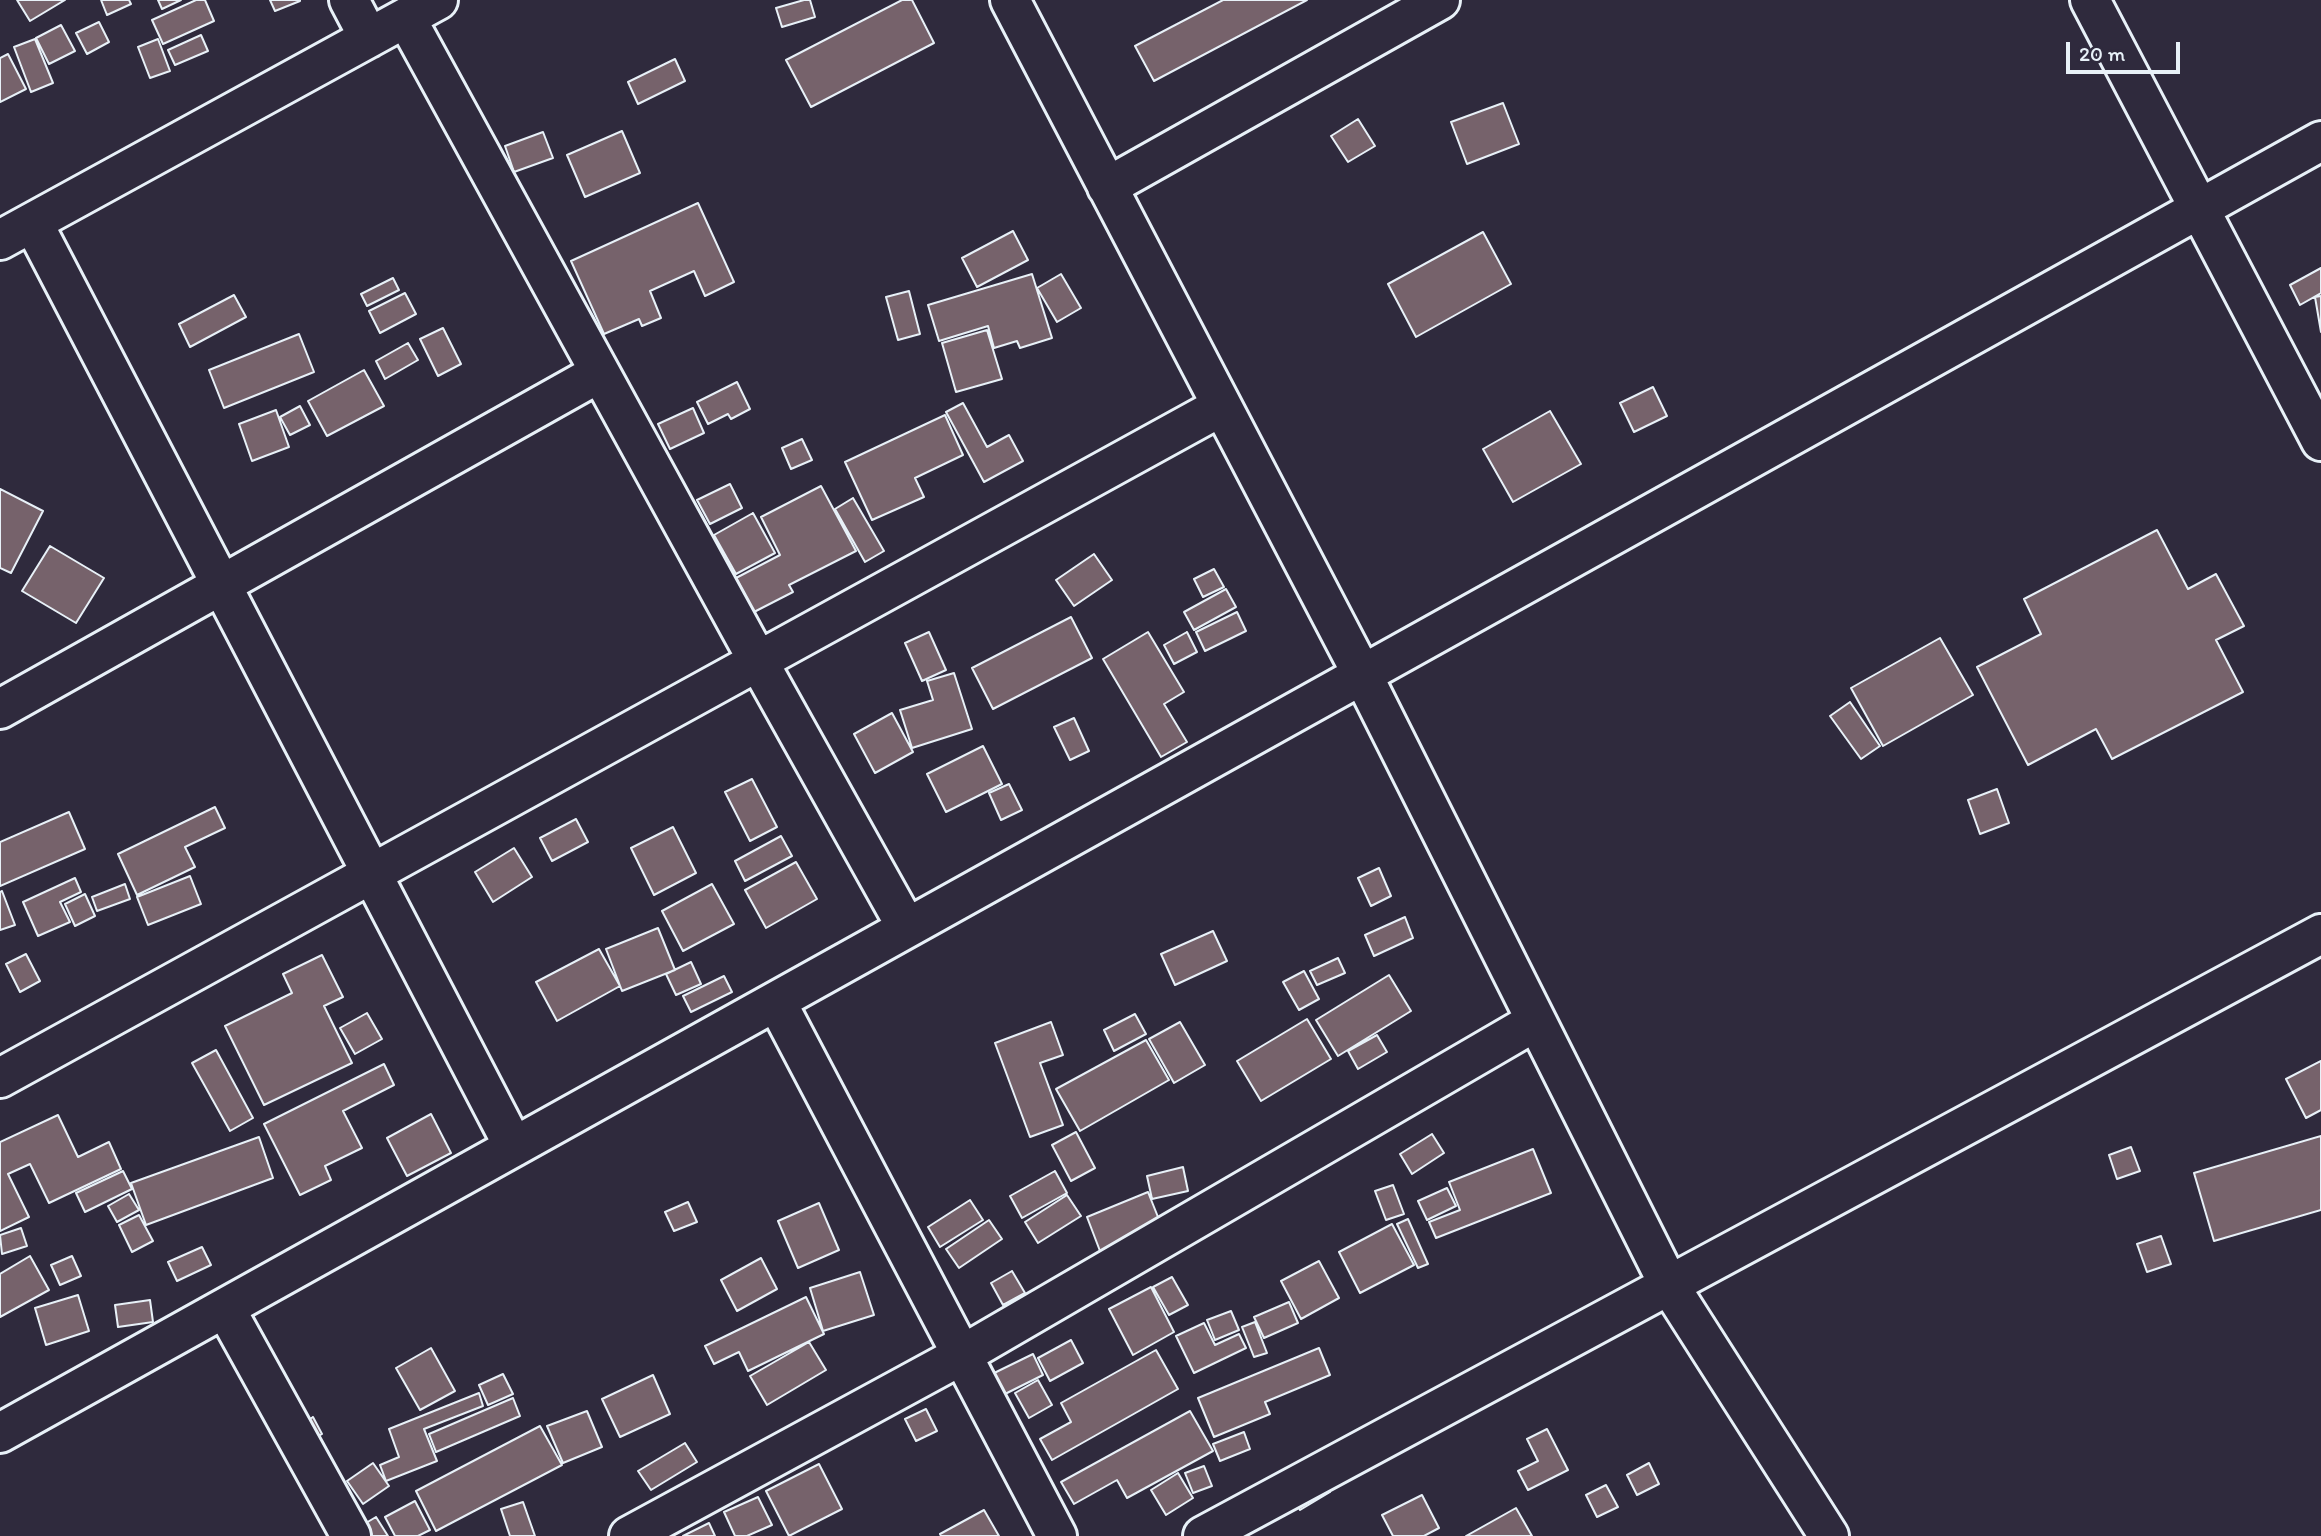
<!DOCTYPE html>
<style>
body{margin:0}
#map{position:relative;width:2321px;height:1536px;overflow:hidden;background:#2f2a3d;font-family:Itim,sans-serif}
canvas{display:block}
.scale{position:absolute;left:2066px;top:42px;width:114px;height:32px;box-sizing:border-box;border:4px solid #e8f1f8;border-top:0;padding-left:9px;font-size:21px;line-height:24px;white-space:nowrap;color:#e8f1f8;-webkit-text-stroke:5px #2f2a3d;paint-order:stroke}
</style>
<div id="map">
<canvas width="2321" height="1536"></canvas>
<div class="scale">20 m</div>
</div>
<script>
const g = document.querySelector('canvas').getContext('2d');
g.lineJoin = 'round';
function fillPath(path, color) { g.fillStyle = color; g.fill(path, 'evenodd'); }
const poly = rows => new Path2D(rows.map(r => 'M' + r).join(''));
function stroke(path, color, width, dash) { g.strokeStyle = color; g.lineWidth = width; g.lineCap = dash ? 'butt' : 'round'; g.setLineDash(dash || []); g.stroke(path); }
const building = poly([
 [17,0,65,0,30,21,17,0],
 [101,0,129,0,131,4,107,15,101,0],
 [158,0,181,0,162,9,158,0],
 [196,0,205,0,214,21,163,44,152,20,196,0],
 [270,0,300,0,300,1,275,11,270,0],
 [804,0,810,0,815,17,782,27,776,8,804,0],
 [902,0,912,0,934,43,811,107,786,60,902,0],
 [1223,0,1307,0,1154,81,1135,46,1223,0],
 [99,22,109,42,87,54,76,33,99,22],
 [61,25,75,51,49,64,36,38,61,25],
 [201,35,208,51,175,65,168,50,201,35],
 [35,39,53,83,31,92,14,47,35,39],
 [158,39,170,71,150,78,138,47,158,39],
 [8,54,26,89,0,102,0,58,8,54],
 [675,59,685,81,638,104,628,82,675,59],
 [1503,103,1519,144,1467,164,1451,122,1503,103],
 [1358,119,1375,146,1348,162,1331,136,1358,119],
 [622,131,640,173,585,197,567,155,622,131],
 [543,132,553,158,514,172,505,146,543,132],
 [698,203,734,282,705,296,694,271,650,291,661,318,642,326,639,319,604,334,571,261,698,203],
 [1013,231,1028,260,977,287,962,258,1013,231],
 [1483,232,1511,284,1416,337,1388,284,1483,232],
 [2321,268,2321,293,2300,305,2290,285,2321,268],
 [1032,274,1052,338,1020,348,1017,341,994,348,988,326,939,341,928,305,1032,274],
 [1061,274,1081,308,1057,322,1037,288,1061,274],
 [393,278,399,290,367,306,361,294,393,278],
 [909,291,920,334,898,340,886,297,909,291],
 [405,293,416,314,380,333,369,311,405,293],
 [234,295,246,317,190,347,179,324,234,295],
 [2321,296,2321,332,2315,297,2321,296],
 [443,328,461,364,438,376,420,339,443,328],
 [987,330,1002,379,956,392,942,343,987,330],
 [299,334,314,372,224,408,209,370,299,334],
 [408,343,418,360,385,379,376,361,408,343],
 [364,370,384,406,327,436,308,401,364,370],
 [737,382,750,409,731,419,728,414,708,424,697,402,737,382],
 [1653,387,1667,416,1634,432,1620,403,1653,387],
 [963,403,987,447,1009,435,1023,461,984,482,946,412,963,403],
 [300,406,310,425,290,435,280,417,300,406],
 [693,408,704,433,670,449,658,424,693,408],
 [276,410,289,447,252,461,239,424,276,410],
 [1550,411,1581,464,1513,502,1483,449,1550,411],
 [945,415,963,455,915,478,924,497,872,520,845,462,945,415],
 [802,439,812,460,791,469,782,448,802,439],
 [730,484,742,508,710,524,697,500,730,484],
 [821,486,856,551,789,585,793,592,754,612,736,578,780,555,761,517,821,486],
 [0,489,43,511,11,573,0,568,0,489],
 [853,498,884,551,865,562,835,509,853,498],
 [753,513,775,553,736,574,714,535,753,513],
 [2157,530,2188,589,2216,574,2244,626,2216,640,2243,692,2112,759,2096,729,2028,765,1977,667,2041,634,2024,599,2157,530],
 [50,546,104,578,76,623,22,591,50,546],
 [1094,554,1112,580,1074,606,1056,580,1094,554],
 [1214,569,1224,587,1203,597,1194,579,1214,569],
 [1226,589,1236,607,1194,630,1184,612,1226,589],
 [1237,612,1246,631,1205,651,1196,632,1237,612],
 [1071,617,1092,658,993,709,972,668,1071,617],
 [929,632,946,670,922,681,905,643,929,632],
 [1148,632,1184,692,1164,704,1187,742,1161,757,1103,659,1148,632],
 [1187,632,1197,652,1174,664,1164,645,1187,632],
 [1940,638,1973,695,1883,746,1851,688,1940,638],
 [954,673,972,729,912,748,900,710,933,700,927,681,954,673],
 [1850,702,1880,746,1861,759,1830,716,1850,702],
 [892,713,913,752,875,773,854,734,892,713],
 [1074,718,1089,751,1070,760,1054,727,1074,718],
 [983,746,1002,784,946,812,927,774,983,746],
 [752,779,777,827,750,841,725,792,752,779],
 [1009,784,1022,810,1001,820,989,793,1009,784],
 [1997,789,2009,823,1980,834,1968,800,1997,789],
 [215,807,225,828,185,847,195,867,137,895,118,854,215,807],
 [69,812,85,849,0,886,0,842,69,812],
 [576,819,588,842,552,861,540,838,576,819],
 [673,827,696,873,654,895,631,848,673,827],
 [781,836,792,856,745,881,735,861,781,836],
 [514,848,532,877,493,902,475,872,514,848],
 [796,862,817,899,766,928,745,890,796,862],
 [1379,868,1391,896,1371,906,1358,878,1379,868],
 [190,876,201,904,148,925,137,897,190,876],
 [75,878,81,892,60,902,70,922,38,936,23,902,75,878],
 [125,884,130,899,97,911,92,897,125,884],
 [712,884,734,924,683,951,662,911,712,884],
 [2,891,15,925,0,930,0,892,2,891],
 [85,894,95,916,75,926,65,904,85,894],
 [1405,917,1413,938,1374,956,1365,935,1405,917],
 [658,928,675,970,622,991,606,949,658,928],
 [1213,931,1227,961,1175,985,1161,954,1213,931],
 [599,949,620,986,557,1021,536,982,599,949],
 [26,954,40,981,20,992,6,964,26,954],
 [322,955,343,997,324,1006,352,1063,264,1105,225,1026,292,993,283,974,322,955],
 [1338,958,1345,973,1317,985,1310,971,1338,958],
 [691,962,701,984,676,995,666,974,691,962],
 [1304,971,1319,999,1299,1010,1283,982,1304,971],
 [1389,975,1411,1011,1338,1056,1316,1020,1389,975],
 [724,976,732,992,691,1012,683,996,724,976],
 [367,1013,382,1039,355,1054,340,1028,367,1013],
 [1135,1014,1146,1034,1114,1051,1104,1030,1135,1014],
 [1307,1019,1331,1059,1261,1101,1237,1061,1307,1019],
 [1051,1022,1063,1055,1040,1063,1063,1125,1030,1137,995,1043,1051,1022],
 [1180,1022,1205,1065,1174,1083,1149,1039,1180,1022],
 [1377,1035,1387,1052,1358,1069,1348,1051,1377,1035],
 [1146,1040,1169,1080,1080,1131,1056,1089,1146,1040],
 [216,1050,253,1118,230,1131,192,1063,216,1050],
 [2321,1061,2321,1110,2306,1118,2286,1079,2321,1061],
 [384,1064,394,1085,343,1111,362,1148,325,1166,331,1180,300,1195,264,1124,384,1064],
 [431,1114,451,1153,407,1176,387,1138,431,1114],
 [58,1115,78,1157,109,1142,121,1169,49,1203,30,1164,8,1174,29,1217,0,1231,0,1142,58,1115],
 [1076,1132,1095,1168,1071,1181,1052,1145,1076,1132],
 [1432,1134,1444,1153,1412,1174,1400,1154,1432,1134],
 [2321,1136,2321,1210,2214,1241,2194,1173,2321,1136],
 [259,1137,273,1178,146,1225,131,1183,259,1137],
 [2131,1147,2140,1171,2117,1179,2109,1155,2131,1147],
 [1533,1149,1551,1193,1436,1238,1429,1222,1460,1210,1449,1182,1533,1149],
 [1183,1167,1188,1191,1152,1199,1147,1176,1183,1167],
 [123,1171,132,1189,85,1212,76,1193,123,1171],
 [1055,1171,1067,1193,1022,1218,1010,1196,1055,1171],
 [1393,1185,1404,1214,1386,1220,1375,1191,1393,1185],
 [1447,1188,1456,1206,1427,1220,1418,1201,1447,1188],
 [1148,1192,1162,1227,1100,1251,1087,1217,1148,1192],
 [129,1194,139,1210,117,1222,108,1206,129,1194],
 [1067,1195,1081,1216,1038,1243,1025,1222,1067,1195],
 [970,1200,983,1220,940,1247,928,1227,970,1200],
 [688,1202,697,1222,674,1231,665,1212,688,1202],
 [819,1203,839,1250,798,1268,778,1221,819,1203],
 [139,1215,153,1241,132,1252,119,1225,139,1215],
 [1408,1219,1428,1264,1418,1268,1397,1224,1408,1219],
 [989,1220,1002,1239,959,1268,946,1249,989,1220],
 [1392,1224,1414,1265,1360,1293,1339,1252,1392,1224],
 [21,1228,27,1246,2,1254,0,1235,21,1228],
 [2161,1236,2171,1264,2147,1272,2137,1244,2161,1236],
 [202,1247,211,1265,177,1281,168,1262,202,1247],
 [30,1256,49,1290,0,1317,0,1274,30,1256],
 [72,1256,81,1276,60,1285,51,1265,72,1256],
 [761,1258,777,1289,737,1311,721,1280,761,1258],
 [1319,1261,1339,1298,1301,1319,1281,1281,1319,1261],
 [1012,1271,1025,1293,1003,1305,991,1283,1012,1271],
 [860,1272,874,1315,823,1331,810,1288,860,1272],
 [1172,1277,1188,1305,1169,1315,1153,1287,1172,1277],
 [1151,1287,1174,1332,1133,1355,1109,1309,1151,1287],
 [78,1295,89,1331,46,1345,35,1308,78,1295],
 [806,1297,824,1334,748,1371,739,1352,714,1364,705,1346,806,1297],
 [150,1300,153,1322,118,1327,115,1305,150,1300],
 [1289,1302,1298,1323,1264,1338,1254,1317,1289,1302],
 [1231,1311,1239,1330,1215,1340,1207,1320,1231,1311],
 [1255,1322,1267,1353,1254,1357,1242,1327,1255,1322],
 [1204,1323,1215,1345,1239,1334,1246,1348,1194,1373,1176,1336,1204,1323],
 [1071,1340,1083,1363,1050,1381,1038,1358,1071,1340],
 [809,1342,826,1370,767,1405,750,1376,809,1342],
 [431,1348,455,1391,420,1410,396,1368,431,1348],
 [1319,1348,1330,1375,1265,1402,1270,1414,1214,1437,1198,1398,1319,1348],
 [1156,1350,1178,1389,1052,1460,1040,1439,1071,1422,1061,1403,1156,1350],
 [1033,1354,1043,1375,997,1398,986,1377,1033,1354],
 [503,1374,513,1394,488,1405,479,1385,503,1374],
 [653,1375,670,1414,620,1437,602,1399,653,1375],
 [1038,1380,1052,1405,1029,1418,1015,1393,1038,1380],
 [479,1393,483,1406,424,1429,437,1461,386,1481,380,1465,399,1457,389,1429,479,1393],
 [513,1398,520,1416,436,1452,429,1434,513,1398],
 [926,1409,937,1431,916,1441,905,1419,926,1409],
 [587,1411,602,1447,563,1463,547,1426,587,1411],
 [1190,1411,1213,1451,1127,1498,1117,1480,1074,1504,1061,1482,1190,1411],
 [313,1417,322,1434,300,1447,291,1430,313,1417],
 [540,1426,562,1465,436,1531,416,1491,540,1426],
 [1547,1429,1568,1470,1528,1490,1518,1471,1538,1461,1527,1439,1547,1429],
 [1244,1432,1250,1449,1220,1461,1213,1444,1244,1432],
 [685,1443,697,1462,651,1490,638,1471,685,1443],
 [373,1463,389,1486,363,1504,347,1481,373,1463],
 [1649,1463,1659,1484,1637,1495,1627,1475,1649,1463],
 [819,1464,842,1509,789,1536,766,1491,819,1464],
 [1204,1466,1212,1486,1193,1493,1185,1473,1204,1466],
 [1178,1473,1193,1498,1166,1515,1151,1490,1178,1473],
 [1322,1479,1330,1492,1300,1510,1292,1496,1322,1479],
 [1606,1485,1618,1507,1597,1517,1586,1495,1606,1485],
 [1422,1495,1439,1528,1424,1536,1393,1536,1382,1515,1422,1495],
 [758,1497,772,1525,747,1536,735,1536,724,1512,758,1497],
 [415,1501,430,1530,418,1536,395,1536,385,1517,415,1501],
 [523,1502,535,1536,510,1536,501,1509,523,1502],
 [1516,1508,1532,1536,1466,1536,1516,1508],
 [984,1510,999,1536,941,1536,940,1534,984,1510],
 [376,1517,388,1536,344,1536,376,1517],
 [709,1523,715,1536,683,1536,709,1523]
]);
const minor = poly([
 [349,0,369,38],
 [1010,0,1362,674,1669,1285,1829,1536],
 [2090,0,2321,441],
 [406,18,758,661,907,928],
 [1107,187,1440,0],
 [33,223,514,1147],
 [0,240,438,0],
 [0,709,599,373],
 [776,1001,1057,1536],
 [0,1078,1222,406],
 [225,1308,351,1536],
 [0,1433,2321,141],
 [629,1536,962,1355,1536,1021],
 [1203,1536,2321,934]
]);
fillPath(building, '#76626b');
stroke(building, '#e8f1f8', 2);
stroke(minor, '#e8f1f8', 44);
stroke(minor, '#2f2a3d', 38);
</script>
